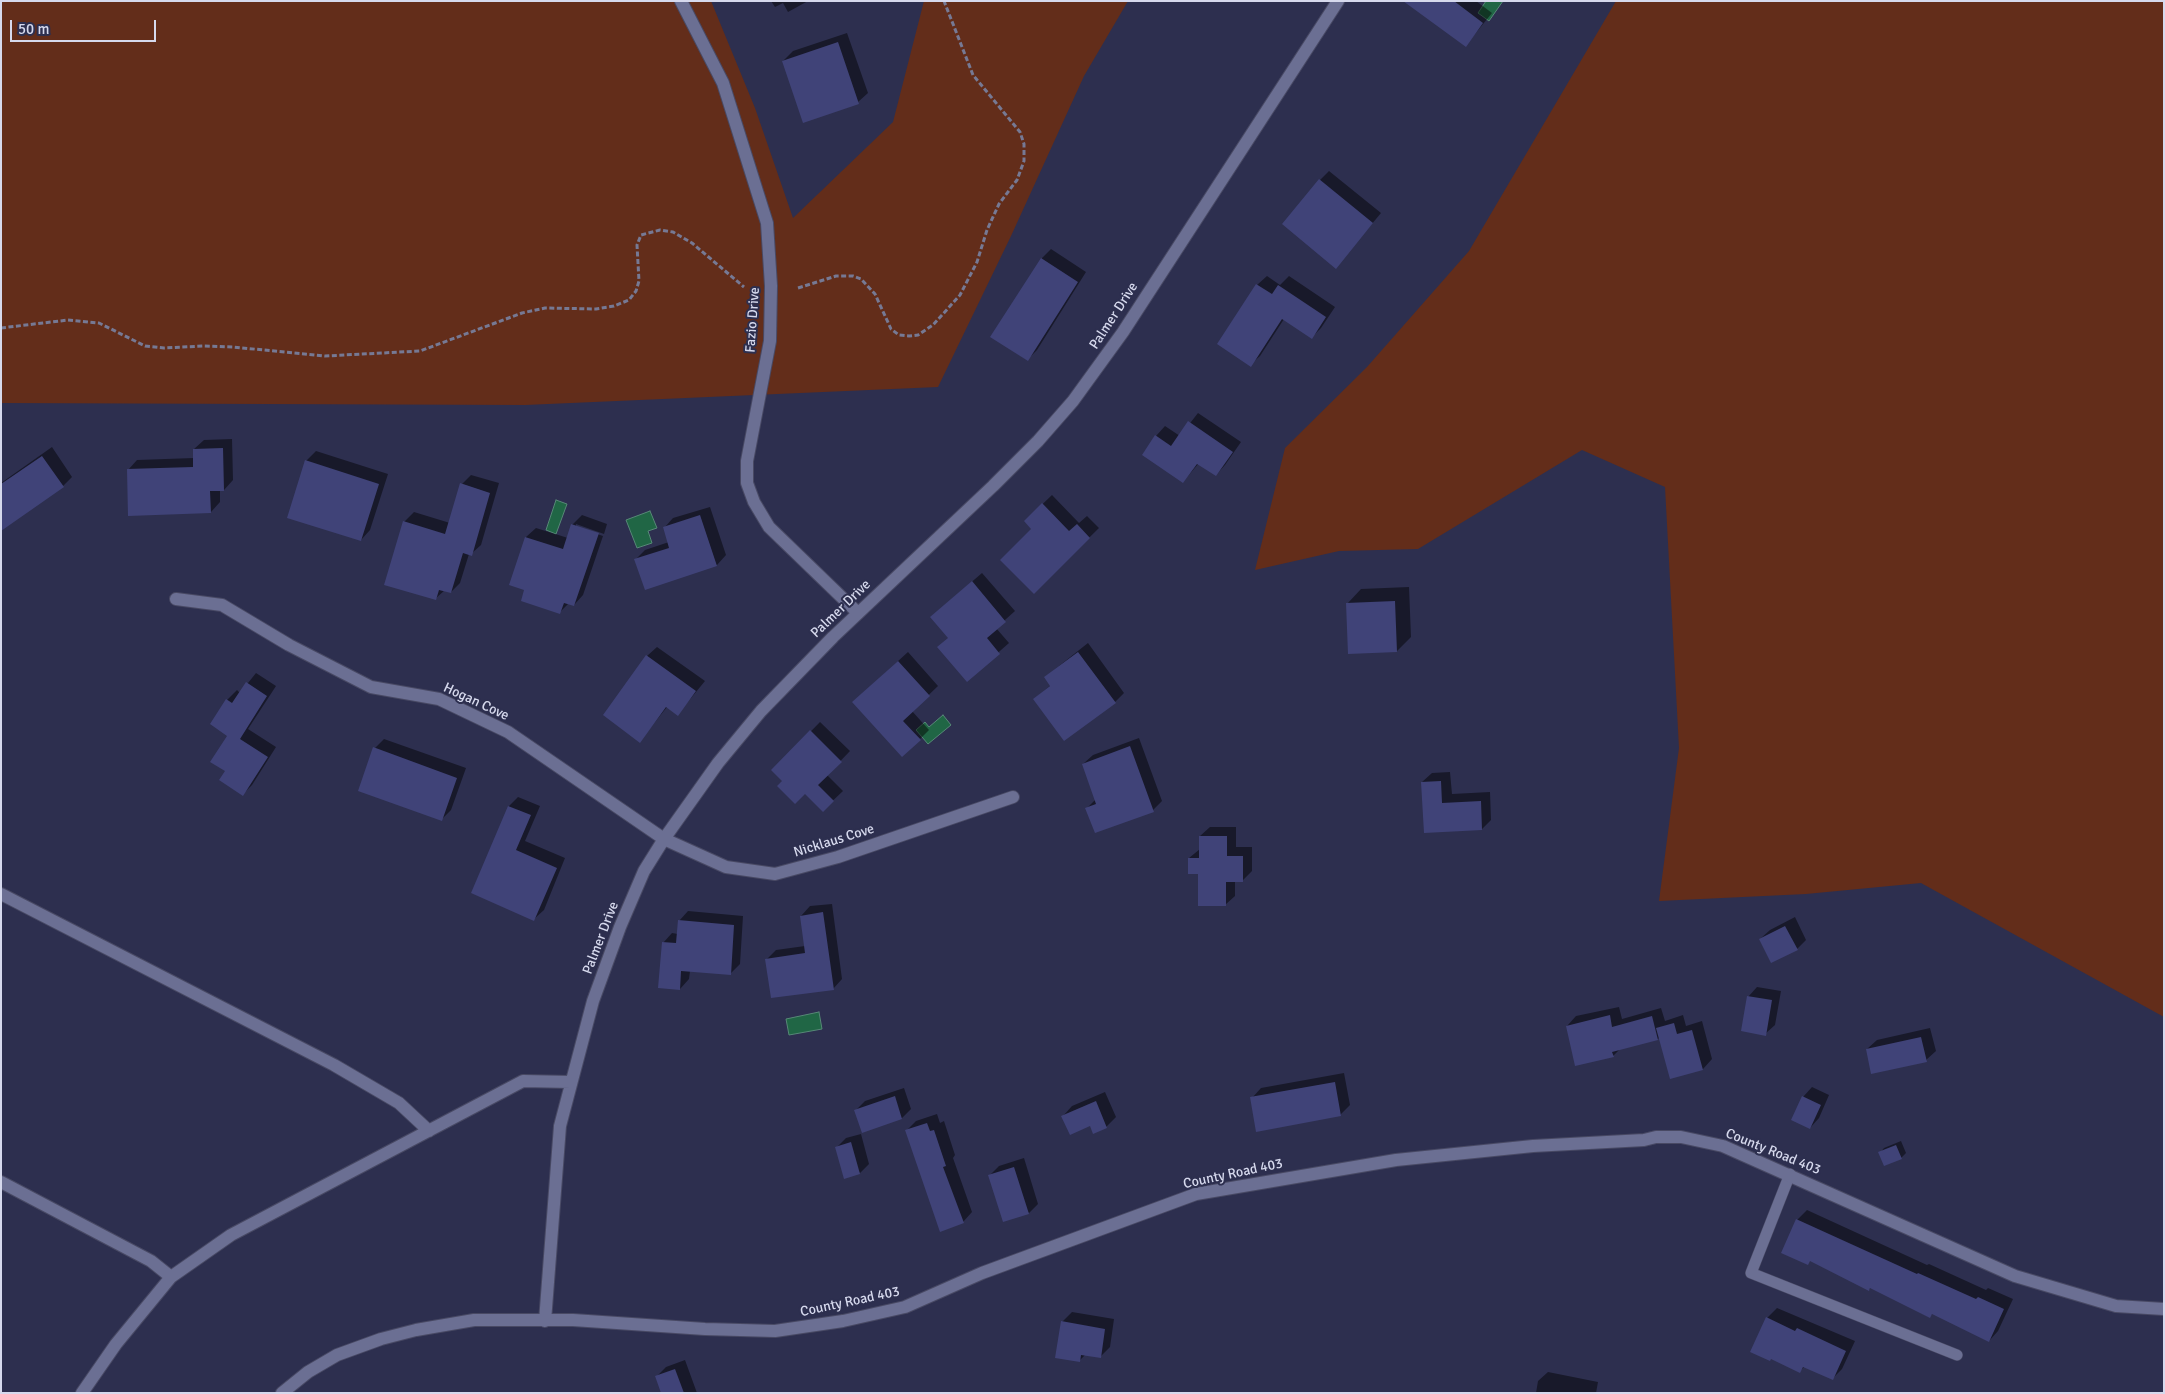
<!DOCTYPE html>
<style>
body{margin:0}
#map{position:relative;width:2165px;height:1394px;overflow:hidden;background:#2d2f4f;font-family:Signika,sans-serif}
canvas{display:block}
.frame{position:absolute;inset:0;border:2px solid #d6d9ed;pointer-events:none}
.scale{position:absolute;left:10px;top:20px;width:146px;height:22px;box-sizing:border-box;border:2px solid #d6d9ed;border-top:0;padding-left:6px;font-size:15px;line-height:18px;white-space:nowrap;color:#d6d9ed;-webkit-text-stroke:4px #2d2f4f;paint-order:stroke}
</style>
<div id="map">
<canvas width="2165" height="1394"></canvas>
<div class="frame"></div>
<div class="scale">50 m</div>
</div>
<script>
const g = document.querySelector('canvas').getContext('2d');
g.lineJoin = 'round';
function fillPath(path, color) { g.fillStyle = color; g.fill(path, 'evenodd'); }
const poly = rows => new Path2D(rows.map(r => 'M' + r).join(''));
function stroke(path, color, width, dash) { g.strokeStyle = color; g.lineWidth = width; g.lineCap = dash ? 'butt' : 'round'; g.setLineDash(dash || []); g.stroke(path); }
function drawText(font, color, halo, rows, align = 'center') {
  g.font = font + ' Signika,sans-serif'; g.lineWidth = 4; g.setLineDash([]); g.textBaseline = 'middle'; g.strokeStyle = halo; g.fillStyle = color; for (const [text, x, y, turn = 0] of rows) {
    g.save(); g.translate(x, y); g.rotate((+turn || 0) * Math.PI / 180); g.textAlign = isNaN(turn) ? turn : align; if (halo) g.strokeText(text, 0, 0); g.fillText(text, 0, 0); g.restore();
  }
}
const green = poly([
 [1,1,711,1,755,108,793,218,893,122,924,1,1128,1,1084,76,1011,236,938,387,525,405,1,403],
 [1616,1,2164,1,2164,1017,1921,883,1806,894,1659,901,1679,748,1665,487,1582,450,1418,549,1339,551,1255,570,1285,448,1367,367,1469,251]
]);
const water = poly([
 [1486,1,1503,1,1489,21,1478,13,1486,1],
 [556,500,567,504,556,534,546,530,556,500],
 [650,511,657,528,648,531,652,543,637,548,626,520,650,511],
 [943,715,951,725,928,744,916,730,925,722,929,727,943,715],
 [819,1012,822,1029,789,1035,786,1019,819,1012]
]);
const shadow = poly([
 [771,1,808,1,788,12,783,3,775,7],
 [1406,1,1476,1,1492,13,1466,45],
 [847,33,868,93,858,102,783,61,793,51],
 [1329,171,1381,213,1336,267,1320,180],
 [1051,249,1086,272,1037,350,1027,360,992,337,1042,258],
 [1267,276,1280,285,1289,276,1335,307,1321,328,1312,337,1284,319,1260,356,1250,365,1257,285],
 [1198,413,1241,442,1225,465,1216,475,1199,463,1183,482,1143,454,1156,436,1165,426,1180,436],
 [232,439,233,480,224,490,220,490,220,502,211,512,128,470,137,460,194,458,194,449,204,440],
 [52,447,72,477,63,486,1,520,1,483],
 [316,451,388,474,370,530,361,540,306,461],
 [471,475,499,483,481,545,471,554,469,554,460,583,451,592,445,590,435,599,404,522,414,512,450,523,462,484],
 [1052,495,1079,523,1087,516,1099,528,1034,592,1033,529,1025,521],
 [710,507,726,555,717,565,636,559,645,550,669,542,664,528,673,518],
 [582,515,607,524,604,534,576,524,576,527,603,536,583,595,574,605,569,603,560,612,526,589,511,584,526,537,536,528,568,538,572,525],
 [982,573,1015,611,996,628,1009,643,967,680,949,637,931,617],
 [1409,587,1411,637,1397,651,1347,604,1361,589],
 [1088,643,1124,693,1115,702,1034,699,1051,685,1045,677],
 [657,647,705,681,678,714,667,707,640,741,647,656],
 [908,652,938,686,912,711,929,730,920,739,863,693],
 [256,673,276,686,248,729,276,747,252,785,243,794,226,771,229,735,212,724,227,700,237,690,240,693],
 [820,722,850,751,827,775,843,791,823,810,805,792,773,770],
 [1139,738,1162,801,1153,810,1087,808,1096,799,1083,764,1093,755],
 [384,739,466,768,451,810,441,820,375,748],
 [1450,772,1452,794,1490,792,1491,820,1482,829,1425,832,1422,782,1432,773],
 [518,797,540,806,525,841,565,858,544,910,534,919,472,892,509,806],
 [1210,827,1236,827,1236,847,1252,847,1252,871,1242,881,1235,881,1235,896,1225,905,1189,858,1200,849,1200,836],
 [832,904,842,979,833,989,767,959,776,950,805,946,801,916,810,906],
 [688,911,743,916,740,964,730,974,690,971,689,979,680,989,663,943,672,933,678,934,679,921],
 [1795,917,1806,940,1797,949,1760,939,1770,930],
 [1757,987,1781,991,1775,1025,1765,1034,1748,997],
 [1619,1007,1622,1019,1661,1008,1665,1021,1683,1015,1686,1026,1702,1021,1712,1059,1703,1069,1671,1077,1660,1037,1658,1039,1620,1049,1613,1056,1567,1026,1576,1016],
 [1930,1028,1936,1051,1926,1060,1867,1049,1877,1040],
 [1344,1073,1350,1105,1340,1115,1252,1098,1261,1088],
 [1812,1087,1829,1095,1819,1118,1810,1128,1803,1097],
 [904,1088,911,1109,902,1118,856,1110,865,1101],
 [1105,1092,1116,1117,1106,1127,1090,1125,1063,1116,1072,1106],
 [937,1114,940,1123,944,1121,955,1155,953,1158,972,1212,963,1222,907,1130,916,1121],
 [861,1134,869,1164,860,1173,836,1148,846,1138],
 [1901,1141,1906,1153,1901,1158,1880,1153,1884,1148],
 [1024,1158,1038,1204,1029,1213,990,1175,999,1166],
 [1807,1210,1927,1265,1929,1264,1986,1290,1988,1288,2013,1299,1998,1331,1989,1341,1933,1313,1929,1317,1871,1287,1869,1290,1797,1220],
 [1777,1308,1855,1341,1842,1369,1832,1379,1805,1366,1800,1371,1767,1318],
 [1072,1312,1114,1319,1110,1347,1100,1357,1086,1354,1079,1361,1062,1322],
 [685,1360,697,1393,662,1393,656,1377,666,1367],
 [1548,1372,1598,1382,1596,1393,1536,1393,1538,1381]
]);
const building = poly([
 [1403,1,1454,1,1483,23,1466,47],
 [838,42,859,104,803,123,782,61],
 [1319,179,1373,223,1336,269,1282,224],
 [1041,258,1078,282,1028,361,990,337],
 [1256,284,1272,294,1278,285,1326,317,1312,339,1282,319,1251,367,1217,344],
 [1188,421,1233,452,1216,476,1197,464,1183,483,1142,455,1155,435,1171,446],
 [223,448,224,491,210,491,211,513,128,516,127,469,193,467,193,449],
 [42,456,64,487,1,531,1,484],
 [305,460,379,484,361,541,287,518],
 [460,483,490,493,472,556,463,553,451,593,439,590,436,600,384,585,403,521,445,534],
 [1042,503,1069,531,1077,524,1090,538,1034,594,1000,560,1031,529,1024,521],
 [700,515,717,566,645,590,634,559,669,548,663,527],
 [571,524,599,533,574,606,564,603,560,614,521,601,524,590,509,585,525,537,563,549],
 [972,581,1006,622,987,638,1000,654,967,682,937,647,948,638,930,617],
 [1395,601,1397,652,1348,654,1346,603],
 [1078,652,1116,703,1064,741,1033,699,1050,686,1044,677],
 [646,655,696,691,678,716,666,707,640,743,603,715],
 [898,661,930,696,903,721,921,740,902,757,852,702],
 [246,682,267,696,240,739,268,757,243,796,219,780,225,771,210,762,227,736,210,724,226,699,232,703],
 [810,730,842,762,818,785,834,801,823,812,805,794,795,804,777,786,782,781,771,770],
 [1130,746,1154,812,1095,833,1085,808,1096,804,1082,764],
 [373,747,457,778,442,821,358,791],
 [1441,781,1442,803,1481,801,1482,830,1424,833,1421,782],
 [508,806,531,815,516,850,557,868,534,921,471,893],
 [1199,836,1227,836,1227,856,1243,856,1243,882,1226,882,1226,906,1198,906,1198,874,1188,874,1188,858,1199,858],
 [823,912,834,990,771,998,765,959,805,953,800,916],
 [678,920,734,925,731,975,681,971,680,990,658,988,662,942,676,943],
 [1785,926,1798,950,1771,963,1759,939],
 [1747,996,1772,1000,1766,1036,1741,1031],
 [1610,1015,1612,1027,1652,1016,1658,1040,1612,1052,1614,1057,1575,1066,1566,1026],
 [1674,1023,1677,1034,1692,1030,1703,1070,1670,1079,1656,1028],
 [1921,1037,1927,1062,1871,1074,1866,1049],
 [1335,1082,1341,1116,1256,1132,1250,1097],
 [895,1096,902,1119,862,1133,854,1110],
 [1802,1096,1821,1105,1810,1129,1791,1120],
 [1096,1101,1107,1128,1093,1134,1090,1126,1070,1135,1061,1116],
 [927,1123,930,1131,934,1130,946,1166,943,1167,964,1223,940,1232,905,1130],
 [851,1142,860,1174,844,1179,835,1147],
 [1896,1145,1902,1159,1884,1166,1878,1152],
 [1014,1167,1029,1214,1003,1222,988,1175],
 [1796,1219,1917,1274,1918,1273,1976,1299,1978,1297,2004,1309,1989,1342,1932,1314,1930,1318,1870,1288,1869,1291,1810,1261,1808,1265,1781,1253],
 [1766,1317,1795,1331,1797,1328,1846,1351,1833,1380,1803,1367,1800,1373,1771,1359,1770,1361,1750,1352],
 [1061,1321,1105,1329,1101,1358,1081,1355,1080,1362,1055,1358],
 [675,1369,684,1393,661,1393,655,1376]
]);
const path = poly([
 [798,288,836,276,853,276,861,279,875,294,891,329,899,335,909,336,918,335,933,325,960,295,977,262,987,230,999,204,1017,180,1024,161,1024,144,1020,132,973,75,944,1],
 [1,328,68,320,99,323,145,346,164,348,203,346,233,347,325,356,420,351,522,313,545,308,596,309,614,306,629,300,636,291,639,281,637,245,641,235,660,230,673,232,692,243,744,287]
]);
const service = poly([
 [1790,1174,1751,1273,1957,1355]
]);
const minor = poly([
 [681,1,723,83,767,223,771,286,770,341,747,461,747,483,754,502,769,527,858,613],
 [176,599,222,605,289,645,371,687,439,699,508,732,664,839,726,867,775,874,838,857,1013,797],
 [1,894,334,1065,399,1103,429,1131],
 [1,1182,151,1261,171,1277],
 [545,1321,560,1126,593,1001,620,927,644,871,664,839,718,763,761,711,833,637,993,486,1038,441,1073,401,1123,332,1338,1],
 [82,1393,116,1344,171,1277,231,1235,523,1081,571,1082],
 [282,1393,308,1372,337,1355,381,1339,416,1330,474,1320,573,1320,705,1329,775,1331,843,1321,905,1307,982,1273,1196,1194,1396,1160,1533,1146,1644,1140,1656,1137,1681,1137,1723,1146,2015,1276,2116,1306,2164,1309]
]);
const streetNames = [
 ["Palmer Drive",1114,316,-57],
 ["Fazio Drive",753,320,-86],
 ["Palmer Drive",841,609,-44],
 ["Hogan Cove",476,702,25],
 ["Nicklaus Cove",834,841,-17],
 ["Palmer Drive",601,938,-69],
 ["County Road 403",1773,1152,22],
 ["County Road 403",1233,1174,-12],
 ["County Road 403",850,1302,-12]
];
fillPath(green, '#632d1a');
fillPath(water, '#206645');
stroke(water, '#578877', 1);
fillPath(shadow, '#0007');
fillPath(building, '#404378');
stroke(service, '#484964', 12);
stroke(minor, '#484964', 14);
stroke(path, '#767994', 3, [5, 2.5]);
stroke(service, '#6b6f93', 11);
stroke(minor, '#6b6f93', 12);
drawText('14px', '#d6d9ed', '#2d2f4f', streetNames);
</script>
